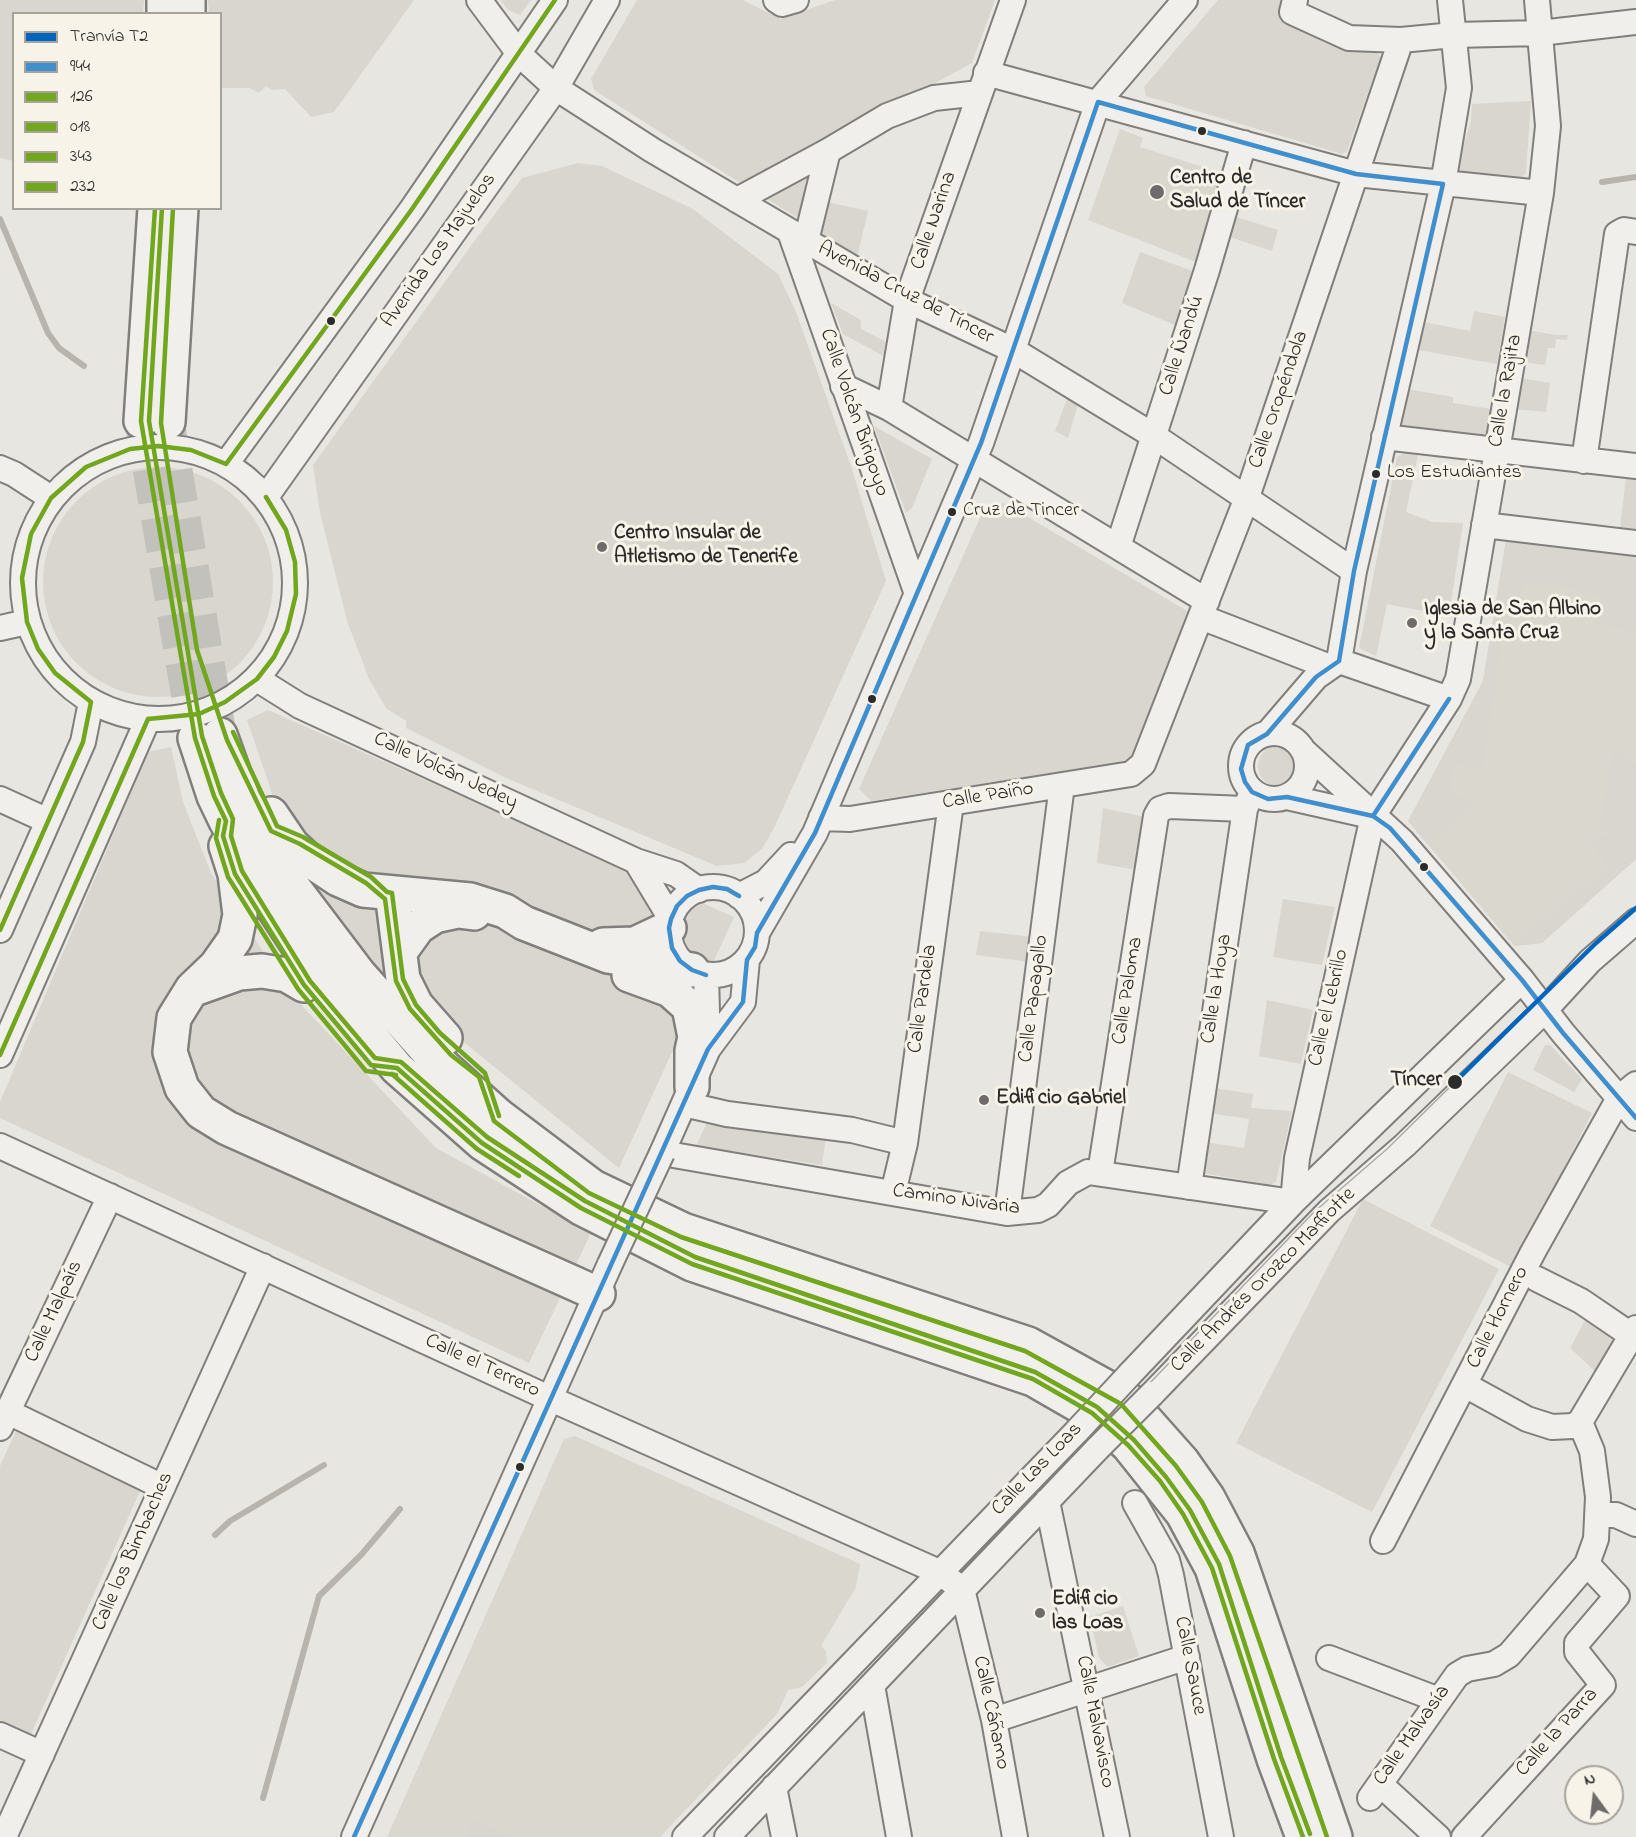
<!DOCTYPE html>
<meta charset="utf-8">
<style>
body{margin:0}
#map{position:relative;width:1636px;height:1837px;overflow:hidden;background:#e8e6e0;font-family:"Indie Flower",sans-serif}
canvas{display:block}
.legend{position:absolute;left:12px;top:12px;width:210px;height:198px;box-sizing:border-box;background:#f7f3e8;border:2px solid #a5a39c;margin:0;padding:8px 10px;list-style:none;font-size:18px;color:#2b2b2b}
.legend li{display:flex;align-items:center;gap:12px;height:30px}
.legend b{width:30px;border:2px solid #a5a39c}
.north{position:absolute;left:1564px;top:1765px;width:60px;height:60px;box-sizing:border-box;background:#f7f3e8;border:2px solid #a5a39c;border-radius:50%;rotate:345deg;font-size:16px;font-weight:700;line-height:24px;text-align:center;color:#2b2b2b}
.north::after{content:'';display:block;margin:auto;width:21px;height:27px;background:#6d6c6a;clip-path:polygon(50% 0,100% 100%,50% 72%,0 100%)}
</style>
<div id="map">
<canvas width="1636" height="1837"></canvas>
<ul class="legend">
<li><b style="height:8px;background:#0065bd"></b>Tranvía T2</li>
<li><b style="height:8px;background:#3f8fcf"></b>944</li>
<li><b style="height:8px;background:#71a71e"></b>126</li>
<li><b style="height:8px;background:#71a61d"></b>018</li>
<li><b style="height:8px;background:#71a61d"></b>343</li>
<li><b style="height:8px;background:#71a61d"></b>232</li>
</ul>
<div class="north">N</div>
</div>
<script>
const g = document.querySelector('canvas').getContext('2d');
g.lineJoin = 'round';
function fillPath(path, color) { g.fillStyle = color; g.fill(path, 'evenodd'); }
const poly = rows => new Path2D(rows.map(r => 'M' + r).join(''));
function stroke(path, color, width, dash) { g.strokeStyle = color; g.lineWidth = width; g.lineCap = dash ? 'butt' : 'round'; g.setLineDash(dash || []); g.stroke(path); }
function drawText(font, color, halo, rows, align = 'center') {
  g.font = font + ' "Indie Flower",sans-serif'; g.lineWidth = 6; g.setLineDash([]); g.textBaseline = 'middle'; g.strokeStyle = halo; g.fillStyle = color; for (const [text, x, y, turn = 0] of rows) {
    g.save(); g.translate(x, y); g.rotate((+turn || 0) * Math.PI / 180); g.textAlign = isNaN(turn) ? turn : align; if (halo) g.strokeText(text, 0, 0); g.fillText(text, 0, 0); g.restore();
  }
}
const built = poly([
 [1120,129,1143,138,1140,147,1222,173,1196,262,1088,220],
 [1507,534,1636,548,1636,859,1542,943,1514,946,1408,821,1483,681],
 [575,1436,860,1564,856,1587,821,1646,826,1651,827,1663,802,1687,788,1690,777,1714,660,1837,387,1837,564,1439]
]);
const green = poly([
 [0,0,144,0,143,13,14,14,13,161,0,158],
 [208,0,414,0,334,112,311,117,285,89,272,90,266,86,259,93,250,88,221,88,220,14,209,13],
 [501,0,531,0,520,15,508,10],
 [637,0,743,0,780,19,835,0,995,0,972,63,745,186,594,90,591,79],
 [1218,0,1284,0,1280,18,1325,43,1345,50,1374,50,1381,57,1347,151,1342,154,1146,96,1144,87],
 [1531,101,1526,173,1522,177,1461,171,1458,163,1471,122,1472,104],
 [820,162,806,223,759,194],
 [578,163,602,166,693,209,778,274,796,312,851,466,886,581,775,826,762,849,744,863,717,866,506,778,406,728,406,721,386,708,369,679,347,621,320,513,313,465,473,243,522,178],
 [823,201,868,211,857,258,815,230],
 [1236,217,1278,230,1272,251,1230,237],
 [1140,252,1193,271,1177,326,1122,303],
 [831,303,861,320,861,329,890,344,889,359,843,334],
 [1474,311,1505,317,1497,364,1418,350,1424,322,1470,331],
 [1527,330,1556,335,1568,335,1567,340,1556,339,1555,348,1548,348,1545,365,1522,362],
 [1520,378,1550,383,1546,412,1514,409],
 [1407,389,1453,397,1453,403,1491,409,1486,433,1480,438,1405,429,1401,425],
 [1069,394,1079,401,1068,438,1055,431],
 [874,426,932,459,912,508,906,513],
 [1405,453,1418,455,1406,512,1432,522,1463,523,1449,616,1387,604,1376,656,1359,648,1397,457],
 '43 582a115 115 0 1 1 230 0a115 115 0 1 1-230 0Z',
 [1626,477,1636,478,1636,530,1620,528],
 [1004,503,1189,612,1130,761,871,801,859,789,984,509],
 [1507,534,1636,548,1636,631,1596,624,1602,596,1546,583,1524,582,1519,610,1507,608,1482,769,1454,764,1449,796,1477,800,1427,844,1408,821,1483,681],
 [268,710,734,917,619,1168,386,979,303,884,247,720],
 '1258 766a21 21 0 1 1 42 0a21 21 0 1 1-42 0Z',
 [171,747,183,802,211,873,292,995,436,1148,591,1233,529,1363,0,1118,0,1102,148,752],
 [1614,749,1625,752,1624,761,1636,763,1636,859,1542,943,1514,946,1610,867,1591,844,1608,833,1600,824],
 [1103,808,1145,817,1137,870,1097,863],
 [1283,899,1335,907,1322,965,1273,957],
 [980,931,1033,937,1030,962,976,955],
 [1267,1000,1313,1010,1301,1064,1259,1056],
 [1545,1045,1550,1045,1582,1079,1574,1092,1533,1070],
 [1508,1072,1592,1113,1513,1268,1430,1226],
 [1213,1088,1253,1094,1251,1108,1292,1111,1276,1182,1271,1185,1203,1173,1205,1142,1244,1148,1249,1119,1209,1113],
 [709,1118,826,1136,822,1165,696,1146],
 [1363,1199,1499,1269,1372,1512,1236,1443],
 [1589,1313,1620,1334,1598,1374,1570,1348],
 [16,1431,141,1489,31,1734,0,1720,0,1466],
 [1123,1606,1139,1656,1108,1667,1099,1658,1090,1617],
 [473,1820,512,1837,466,1837]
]);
const stream = poly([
 [1602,182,1636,177],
 [0,219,48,333,59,348,84,366],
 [215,1535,230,1521,324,1465],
 [263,1798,319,1596,361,1555,400,1509]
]);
const highwayTunnel = poly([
 [141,421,195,738],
 [168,422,220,735]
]);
const minor = poly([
 [479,0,520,55,556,88,652,150,907,300,1013,350,1154,436,1354,571],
 [776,0,782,4,796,0],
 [1295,0,1292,12,1349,38,1401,40,1454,35,1540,33,1636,22],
 [986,73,1356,174,1541,193],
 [737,200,828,151],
 [790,232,917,594],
 [806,241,828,151,887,116,934,98,980,93],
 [843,386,889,408,1207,601],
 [889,408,907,300,1013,0],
 [1384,437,1636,466],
 '23 583a136 136 0 1 1 272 0a136 136 0 1 1-272 0Z',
 [1584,461,1617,234,1624,230,1636,232],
 [226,464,412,209,555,0],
 [0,468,14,474,51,498],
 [266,497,556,88,607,0],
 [1484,525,1636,543],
 [1118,547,1207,270,1244,143],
 [1201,617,1330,667],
 [0,628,27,622],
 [1339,661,1354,571,1443,184,1459,88,1450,0],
 [1339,661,1449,699],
 [257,679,300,706,636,861,676,874,699,890],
 '1241 766a33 33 0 1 1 66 0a33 33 0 1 1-66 0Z',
 [1267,734,1316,677,1339,661],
 [1305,752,1402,841,1522,980,1563,1033,1636,1118],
 [1287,797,1371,816],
 [0,799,48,821],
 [821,818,850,819,1131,774,1143,764,1246,500,1401,40],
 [636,861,671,919],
 '669 931a44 44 0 1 1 88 0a44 44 0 1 1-88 0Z',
 [739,896,766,882,791,855],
 [0,930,83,742,91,702],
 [757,933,815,833,981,443,1098,102,1185,0],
 [747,960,743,1002,708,1049,662,1153,1007,1213,1038,1210,1048,1205,1068,1183,1088,1172,1293,1202,1297,1158,1373,816,1449,699,1458,679,1541,193,1548,126,1537,0],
 [706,975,708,1049],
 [0,1055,148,719],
 [684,1104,727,1114,852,1130,905,1143],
 [0,1146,551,1399,939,1572,962,1589,994,1720,1015,1837],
 [1100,1173,1156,816,1160,809,1169,806,1245,809],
 [1189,1187,1245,809,1252,792],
 [893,1193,905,1143,951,803],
 [1007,1213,1062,785],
 [1537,1279,1581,1301,1631,1335],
 [1130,1374,1293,1202,1522,980],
 [1465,1385,1527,1419,1552,1427,1573,1426,1580,1422,1636,1328],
 [1152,1394,1329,1211,1405,1145,1545,1010,1590,961,1636,921],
 [8,1412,163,1487],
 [0,1428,110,1196],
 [1047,1501,1117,1837],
 [1135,1503,1167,1560,1171,1575,1221,1837],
 [1599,1515,1616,1515,1636,1524],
 [1383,1541,1533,1252,1619,1098,1636,1084],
 [1329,1658,1439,1700],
 [872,1685,899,1837],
 [994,1720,1187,1657],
 [0,1735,42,1754],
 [1380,1784,1438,1837],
 [774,1787,784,1837],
 [1370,1798,1457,1675,1467,1669,1494,1664,1509,1655,1587,1564,1596,1539,1598,1497,1592,1451,1580,1422],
 [4,1837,263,1266],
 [354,1837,610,1264],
 [685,1837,1077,1431],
 [727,1837,1098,1448],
 [1464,1837,1603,1685,1577,1652,1577,1643,1617,1596,1587,1564]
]);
const highway = poly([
 [164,0,164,14],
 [188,0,188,14],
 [141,421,155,208],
 [168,422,181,208],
 [220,735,243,799,287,879,359,974,432,1056,499,1116,593,1187,683,1230,1028,1344,1126,1398,1182,1461,1208,1498,1237,1553,1335,1837],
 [195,738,214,796,226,821,273,907,311,965,397,1068,482,1143,581,1208,692,1264,1033,1379,1092,1413,1128,1445,1183,1514,1212,1568,1274,1759,1303,1837],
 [271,814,292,845,305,857,338,879,363,890,470,900,505,911,524,923,608,956,692,970],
 [226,846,235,874,240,915,235,939,216,966,192,989,174,1018,170,1052,182,1088,201,1112,227,1128,598,1294],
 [392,893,403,979,416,1005,445,1038],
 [603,945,635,944,669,928],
 [400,952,418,927,435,916,458,911,474,913],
 [629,975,670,990,689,1007,695,1037,692,1051,692,1087],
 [197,988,239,973,262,971,287,975,304,985]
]);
const tram = poly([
 [1147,1386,1314,1212,1387,1149,1455,1082]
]);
const minorBridge = poly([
 [610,1264,662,1153],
 [1077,1431,1130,1374],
 [1098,1448,1152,1394]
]);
const bus1 = poly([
 [1098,102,1356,174,1443,184],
 [1339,661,1316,677,1267,734,1248,745,1241,769,1245,782,1252,792,1268,799,1287,797,1373,816,1390,828,1522,980,1563,1033,1636,1118],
 [1339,661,1354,571,1443,184],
 [1373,816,1449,699],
 [706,975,692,970,680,961,672,948,669,928,671,919,677,906,687,896,699,890,713,887,727,889,739,896],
 [354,1837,708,1049,743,1002,747,960,755,947,757,933,815,833,981,443,1098,102]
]);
const bus2 = poly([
 [155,208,141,421,195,738,214,796,226,821,223,836,235,874,304,985,371,1065,397,1068,482,1143,581,1208,692,1264,1033,1379,1092,1413,1128,1445,1160,1481,1183,1514,1212,1568,1274,1759,1303,1837],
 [233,732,277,826,303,837,371,877,387,892,392,893],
 [392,893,403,979,416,1005,440,1033,485,1073,499,1116]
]);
const bus3 = poly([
 [173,208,161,423,197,650,227,740,271,831,300,844,366,883,385,899,396,981,410,1009,451,1055,479,1077,494,1121,589,1193,681,1237,1025,1351,1121,1404,1176,1466,1202,1502,1230,1556,1327,1837],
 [219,820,216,838,228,877,298,989,366,1071,396,1075],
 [392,1074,477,1149,519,1176]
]);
const bus4 = poly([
 [162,208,149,421,202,736,221,793,233,819,231,836,242,871,310,981,375,1058,401,1062,487,1137,585,1201,695,1257,1035,1372,1097,1407,1134,1440,1166,1477,1190,1510,1219,1564,1281,1757,1310,1834]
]);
const bus5 = poly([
 [148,719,199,714,225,702,257,679,274,657,287,631,296,594,295,562,286,530,266,497],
 [0,930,83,742,91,702,55,673,38,649,27,622,22,578,31,534,51,498,86,467,130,449,158,446,191,450,226,464,412,209,555,0],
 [0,1055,148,719]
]);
const tram1 = poly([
 [1455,1082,1596,943,1636,908]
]);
const markers = [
 [1202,131,5,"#2b2b2b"],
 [1157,192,8,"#6d6c6a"],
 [331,321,5,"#2b2b2b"],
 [1376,474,5,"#2b2b2b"],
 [952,512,5,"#2b2b2b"],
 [602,547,6,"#6d6c6a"],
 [1412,623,6,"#6d6c6a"],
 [872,699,5,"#2b2b2b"],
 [1424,867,5,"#2b2b2b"],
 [1455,1082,8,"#2b2b2b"],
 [984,1100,6,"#6d6c6a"],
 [520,1467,5,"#2b2b2b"],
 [1040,1613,6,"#6d6c6a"]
];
const busNames = [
 ["Los Estudiantes",1387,474],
 ["Cruz de Tincer",963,512]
];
const poiNames = [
 ["Centro de",1170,180],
 ["Salud de Tíncer",1170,204],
 ["Centro Insular de",614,535],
 ["Atletismo de Tenerife",614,559],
 ["Iglesia de San Albino",1424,611],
 ["y la Santa Cruz",1424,635],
 ["Edificio Gabriel",996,1100],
 ["Edificio",1052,1601],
 ["las Loas",1052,1625]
];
const streetNames = [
 ["Calle Narina",935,221,-71],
 ["Avenida Los Majuelos",440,251,-55],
 ["Avenida Cruz de Tíncer",905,294,28],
 ["Calle Ñandú",1183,346,-72],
 ["Calle la Rajita",1507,391,-80],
 ["Calle Oropéndola",1280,400,-71],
 ["Calle Volcán Birigoyo",853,413,71],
 ["Calle Volcán Jedey",445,772,25],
 ["Calle Paiño",988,797,-9],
 ["Calle la Hoya",1218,989,-81],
 ["Calle Paloma",1129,991,-81],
 ["Calle Pardela",924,999,-82],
 ["Calle Papagallo",1035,999,-83],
 ["Calle el Lebrillo",1330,1008,-77],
 ["Camino Nivaria",956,1201,8],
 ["Calle Andrés Orozco Maffiotte",1264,1281,-45],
 ["Calle Malpaís",55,1312,-65],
 ["Calle Hornero",1499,1318,-63],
 ["Calle el Terrero",482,1367,25],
 ["Calle Las Loas",1038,1470,-46],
 ["Calle los Bimbaches",134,1552,-66],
 ["Calle Sauce",1189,1666,79],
 ["Calle Cáñamo",990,1713,78],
 ["Calle Malvavisco",1094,1722,79],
 ["Calle la Parra",1558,1733,-48],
 ["Calle Malvasía",1413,1736,-55]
];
const stopNames = [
 ["Tíncer",1442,1082]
];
fillPath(built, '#dad7cf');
fillPath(green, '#d8d6ce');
stroke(stream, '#b7b4ae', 6);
stroke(highwayTunnel, '#c2c1bc', 33, [33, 16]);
stroke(minor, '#807f7c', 28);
stroke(highway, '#807f7c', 38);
stroke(minor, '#f0efeb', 24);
stroke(highway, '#f0efeb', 33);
stroke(tram, '#acaba9', 1.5);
stroke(minorBridge, '#807f7c', 28, []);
stroke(minorBridge, '#f0efeb', 24);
stroke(bus1, '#3f8fcf', 4.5);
stroke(bus2, '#71a71e', 4.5);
stroke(bus3, '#71a61d', 4.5);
stroke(bus4, '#71a61d', 4.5);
stroke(bus5, '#71a61d', 4.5);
stroke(tram1, '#0065bd', 4.5);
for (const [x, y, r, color] of markers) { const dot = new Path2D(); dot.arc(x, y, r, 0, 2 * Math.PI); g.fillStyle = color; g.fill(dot); stroke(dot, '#f7f3e8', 2); }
drawText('20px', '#2b2b2b', '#f7f3e8', busNames, 'left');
drawText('bold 21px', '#2b2b2b', '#f7f3e8', poiNames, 'left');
drawText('21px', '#2b2b2b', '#f7f3e8', streetNames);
drawText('bold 21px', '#2b2b2b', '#f7f3e8', stopNames, 'right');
</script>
